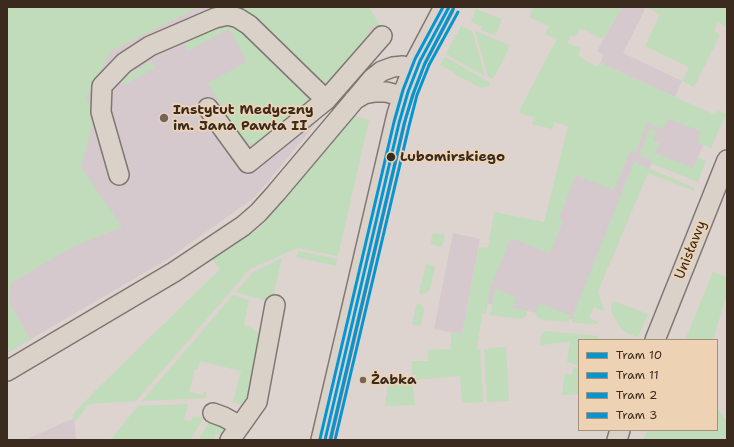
<!DOCTYPE html>
<meta charset="utf-8">
<style>
body{margin:0}
#map{position:relative;width:734px;height:447px;overflow:hidden;background:#ddd3cf;font-family:"Shantell Sans",sans-serif}
canvas{display:block}
.frame{position:absolute;inset:0;border:8px solid #3b2a1e;pointer-events:none}
.legend{position:absolute;left:578px;top:339px;width:140px;height:92px;box-sizing:border-box;background:#edd3b4;border:1px solid #a68f78;margin:0;padding:5px 7px;list-style:none;font-size:12px;color:#3b2a1e}
.legend li{display:flex;align-items:center;gap:8px;height:20px}
.legend b{width:20px;border:1px solid #a68f78}
</style>
<div id="map">
<canvas width="734" height="447"></canvas>
<div class="frame"></div>
<ul class="legend">
<li><b style="height:5px;background:#0396d3"></b>Tram 10</li>
<li><b style="height:5px;background:#0396d3"></b>Tram 11</li>
<li><b style="height:5px;background:#0396d3"></b>Tram 2</li>
<li><b style="height:5px;background:#0396d3"></b>Tram 3</li>
</ul>
</div>
<script>
const g = document.querySelector('canvas').getContext('2d');
g.lineJoin = 'round';
function fillPath(path, color) { g.fillStyle = color; g.fill(path, 'evenodd'); }
const poly = rows => new Path2D(rows.map(r => 'M' + r).join(''));
function stroke(path, color, width, dash) { g.strokeStyle = color; g.lineWidth = width; g.lineCap = dash ? 'butt' : 'round'; g.setLineDash(dash || []); g.stroke(path); }
function drawText(font, color, halo, rows, align = 'center') {
  g.font = font + ' "Shantell Sans",sans-serif'; g.lineWidth = 3.5; g.setLineDash([]); g.textBaseline = 'middle'; g.strokeStyle = halo; g.fillStyle = color; for (const [text, x, y, turn = 0] of rows) {
    g.save(); g.translate(x, y); g.rotate((+turn || 0) * Math.PI / 180); g.textAlign = isNaN(turn) ? turn : align; if (halo) g.strokeText(text, 0, 0); g.fillText(text, 0, 0); g.restore();
  }
}
const built = poly([
 [7,7,367,7,386,40,255,197,168,259,7,353],
 [622,7,646,7,623,53,682,81,675,97,600,63,604,55,597,51],
 [572,113,714,119,691,174,653,160,585,322,479,302,492,225,540,238],
 [453,233,480,239,462,334,434,329],
 [74,418,76,440,25,440]
]);
const green = poly([
 [7,7,199,7,111,51,86,98,95,114,81,167,122,227,72,247,11,283,9,303,30,338,7,353],
 [244,7,369,7,381,27,378,29,373,25,367,32,374,38,329,81,323,83,316,83,242,14],
 [534,7,622,7,603,39,580,28,575,37,571,35,567,43,580,48,578,55,584,58,584,60,597,67,600,63,715,115,718,110,726,114,711,148,697,142,701,131,668,119,663,129,647,123,635,153,630,151,614,190,576,175,559,219,563,221,550,253,511,238,490,288,486,314,482,314,477,350,480,350,483,402,462,403,460,376,416,380,416,375,412,375,412,361,428,361,428,350,451,349,451,332,462,334,479,247,488,248,494,212,544,222,568,126,554,122,552,129,532,124,534,117,519,113,520,109,557,39,545,34,549,26,529,17],
 [647,7,727,7,727,27,726,28,718,22,714,31,720,35,694,87,682,81,689,67,645,46,660,15],
 [476,9,502,19,495,35,481,30,482,26,471,22],
 [232,21,309,95,306,108,259,145,248,142,239,137,208,83,247,62,229,29,188,51,184,44,224,23],
 [461,26,472,31,485,76,446,54],
 [475,31,509,45,507,48,509,49,493,79,488,76],
 [445,57,491,83,488,87,480,88,440,65],
 [151,61,155,68,124,85,124,80,126,76],
 [355,115,358,117,369,120,338,256,297,248,250,269,136,401,89,404,75,422,73,414,98,388,170,318,220,269,211,258,260,228],
 [650,128,657,132,653,140,659,143,655,153,693,168,698,157,706,161,698,182,651,163,652,160,639,155],
 [634,162,695,188,694,191,648,173,598,291,604,311,594,307,589,318,598,322,596,324,572,323,574,313],
 [433,233,445,235,442,247,430,244],
 [298,251,337,259,336,266,296,257],
 [282,258,272,302,236,292,252,273],
 [426,264,435,266,430,290,425,293,421,294,419,293],
 [713,272,727,277,727,293,713,340,685,340],
 [495,289,517,297,512,308,525,310,527,313,526,316,521,319,490,315],
 [233,295,249,300,244,324,252,328,260,335,248,407,233,402,241,371,200,361,198,369,195,369,189,392,203,395,204,392,207,393,206,398,142,401],
 [614,301,648,314,638,337,627,333,622,329,618,324,611,310,611,304],
 [417,303,421,305,424,309,421,326,412,324],
 [539,303,570,315,568,322,544,320,540,319,537,316,536,312],
 [545,331,598,336,600,340,579,340,579,366,567,362,570,342,540,345,541,334],
 [506,347,509,401,487,402,484,349],
 [574,367,579,368,579,394,562,395,565,373,572,375],
 [412,381,415,405,385,406,386,395,387,394,387,387],
 [188,404,184,420,191,422,193,416,204,418,190,440,110,440,138,406],
 [717,408,727,421,727,440,643,440,648,430,717,430],
 [211,420,228,428,224,436,216,434,214,440,198,440]
]);
const minor = poly([
 [354,100,364,94,375,92,386,92,402,96],
 [208,108,248,163,326,100],
 [119,175,101,112,102,86,124,63,150,46,215,18,228,15,238,18,249,25,326,100,382,36],
 [655,340,727,160],
 [7,371,174,272,243,226,258,213,276,193,373,78,382,71,393,67,403,66,412,69],
 [213,413,224,417,240,426],
 [230,440,257,402,275,305],
 [321,440,397,114,406,86,415,62,444,7],
 [617,440,620,430]
]);
const tram1 = poly([
 [325,440,399,123,408,92,420,61,449,7]
]);
const tram2 = poly([
 [330,440,404,124,413,94,425,63,453,9]
]);
const tram3 = poly([
 [320,439,394,122,403,90,415,59,443,7]
]);
const tram4 = poly([
 [335,440,409,126,417,95,429,65,458,12]
]);
const markers = [
 [164,118,5,"#74655c"],
 [391,157,5,"#3b2a1e"],
 [363,380,4,"#74655c"]
];
const poiNames = [
 ["Instytut Medyczny",173,110],
 ["im. Jana Pawła II",173,126],
 ["Żabka",371,380]
];
const stopNames = [
 ["Lubomirskiego",400,157]
];
const streetNames = [
 ["Unisławy",691,250,-68]
];
fillPath(built, '#d6c9cd');
fillPath(green, '#c0dcbb');
stroke(minor, '#7f7773', 22);
stroke(minor, '#dad1c8', 19);
stroke(tram1, '#0396d3', 3);
stroke(tram2, '#0396d3', 3);
stroke(tram3, '#0396d3', 3);
stroke(tram4, '#0396d3', 3);
for (const [x, y, r, color] of markers) { const dot = new Path2D(); dot.arc(x, y, r, 0, 2 * Math.PI); g.fillStyle = color; g.fill(dot); stroke(dot, '#edd3b4', 1.5); }
drawText('bold 14px', '#3b2a1e', '#edd3b4', poiNames, 'left');
drawText('bold 14px', '#3b2a1e', '#edd3b4', stopNames, 'left');
drawText('14px', '#3b2a1e', '#edd3b4', streetNames);
</script>
